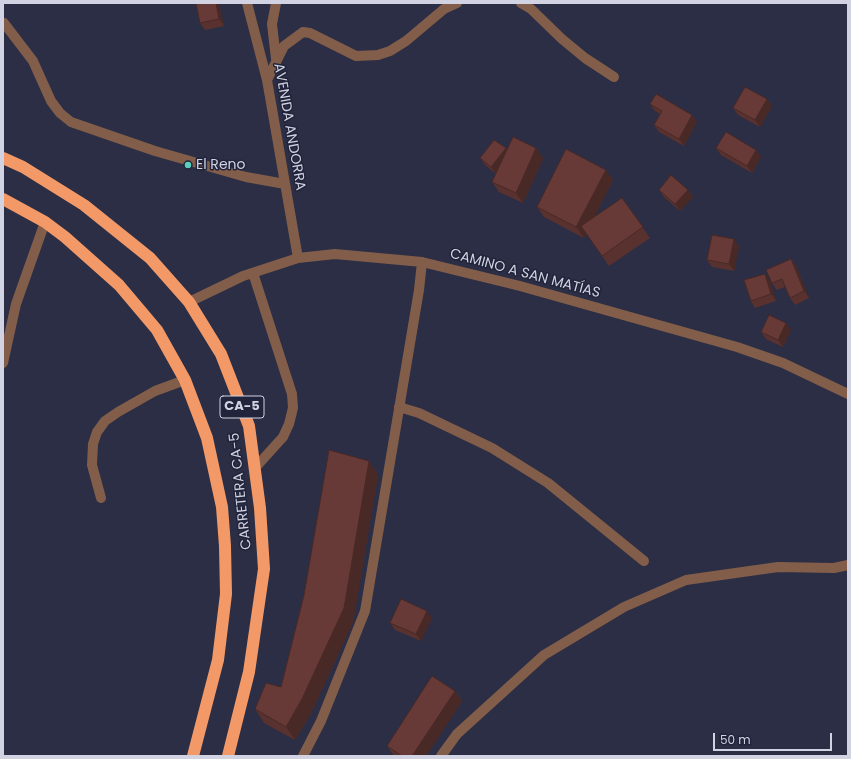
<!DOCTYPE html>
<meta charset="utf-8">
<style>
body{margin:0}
#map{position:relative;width:851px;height:759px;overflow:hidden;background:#2b2e44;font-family:Poppins,sans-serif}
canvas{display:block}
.frame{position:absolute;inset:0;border:4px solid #d1d3e2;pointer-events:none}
.scale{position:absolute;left:713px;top:733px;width:119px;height:18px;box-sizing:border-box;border:2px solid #d1d3e2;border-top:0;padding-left:5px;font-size:12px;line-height:14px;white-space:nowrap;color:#d1d3e2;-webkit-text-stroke:3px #21243a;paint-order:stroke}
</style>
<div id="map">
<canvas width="851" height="759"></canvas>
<div class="frame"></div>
<div class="scale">50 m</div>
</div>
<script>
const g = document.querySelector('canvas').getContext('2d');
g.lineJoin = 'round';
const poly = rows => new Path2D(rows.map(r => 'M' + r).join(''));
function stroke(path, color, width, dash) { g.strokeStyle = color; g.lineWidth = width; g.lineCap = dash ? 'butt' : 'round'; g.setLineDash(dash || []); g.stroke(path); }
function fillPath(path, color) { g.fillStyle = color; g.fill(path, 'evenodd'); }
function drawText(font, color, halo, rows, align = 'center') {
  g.font = font + ' Poppins,sans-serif'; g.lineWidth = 3; g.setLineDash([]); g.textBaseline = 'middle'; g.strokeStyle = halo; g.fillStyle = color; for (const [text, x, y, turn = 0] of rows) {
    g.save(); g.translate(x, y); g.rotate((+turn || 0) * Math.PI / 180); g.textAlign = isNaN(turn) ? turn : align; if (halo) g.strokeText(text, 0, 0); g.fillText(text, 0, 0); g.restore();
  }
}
const minor = poly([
 [247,3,267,80,298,258],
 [276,3,272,24,276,59],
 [521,3,531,9,562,39,585,58,614,77],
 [4,23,33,61,51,101,60,113,71,122,155,151,246,177,285,184],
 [267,80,284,46,303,32,310,33,356,56,378,55,390,51,406,41,444,9,457,3],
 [253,273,292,394,293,408,289,424,283,437,255,468],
 [189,302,243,276,298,258,335,254,422,262,520,286,737,347,783,363,848,394],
 [3,363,16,304,45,222],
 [399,407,419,413,492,448,548,483,644,561],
 [101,498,92,465,93,444,97,432,105,421,118,412,155,391,185,380],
 [303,756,321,721,365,611,419,290,422,262],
 [441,756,457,734,544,655,624,607,686,580,778,567,834,568,848,565]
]);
const highway = poly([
 [3,158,23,167,84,205,150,258,189,302,221,354,249,426,260,508,264,569,249,672,228,756],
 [3,199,45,222,65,237,119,285,157,330,185,380,207,438,222,507,225,546,226,594,218,660,193,756]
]);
const wall = poly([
 [196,3,218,3,219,5,224,26,205,30,200,23],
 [767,99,772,106,760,127,738,115,733,108],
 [650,104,692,115,697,122,684,146,659,132,654,125,660,114,655,111],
 [506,148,507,150,536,148,543,159,523,203,499,192,492,182,496,174,485,165,480,158],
 [716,148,756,150,761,157,752,173,721,155],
 [613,180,594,217,622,198,650,238,609,266,586,233,584,238,544,217,537,207],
 [659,190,688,190,693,197,680,211,664,197],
 [739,246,734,271,712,267,707,260],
 [791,259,796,266,809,298,795,305,790,298,785,287,777,290,772,283],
 [770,281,776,301,755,308,751,301],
 [786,323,791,330,783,347,766,339,761,332],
 [369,461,378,475,353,622,311,713,295,740,264,723,255,709,281,687],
 [432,618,421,641,395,630,390,623],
 [455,691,462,701,426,756,394,756,387,746]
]);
const shadedWall = poly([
 [216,3,218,3,219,5,224,26,219,19],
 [767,99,772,106,760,127,755,120],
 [692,115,697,122,684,146,679,139],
 [506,148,511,155,496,174,491,167],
 [536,148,543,159,523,203,516,193],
 [756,150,761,157,752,173,747,166],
 [606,170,613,180,584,238,576,227],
 [688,190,693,197,680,211,675,204],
 [734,239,739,246,734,271,729,264],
 [791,259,796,266,809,298,804,291],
 [765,274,770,281,776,301,771,294],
 [786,323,791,330,783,347,778,340],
 [369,461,378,475,353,622,311,713,295,740,286,727],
 [427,611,432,618,421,641,416,634],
 [455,691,462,701,426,756,412,756]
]);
const building = poly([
 [196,3,216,3,219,19,200,23,196,3],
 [745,87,767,99,755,120,733,108,745,87],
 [656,94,692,115,679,139,654,125,662,111,650,104,656,94],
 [726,132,756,150,747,166,716,148,726,132],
 [513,137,536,148,516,193,492,182,513,137],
 [494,140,506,148,491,167,480,158,494,140],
 [566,149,606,170,576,227,537,207,566,149],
 [671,175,688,190,675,204,659,190,671,175],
 [622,198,643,227,602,256,581,226,622,198],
 [712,235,734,239,729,264,707,260,712,235],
 [791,259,804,291,790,298,782,279,772,283,766,270,791,259],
 [765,274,771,294,751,301,744,280,765,274],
 [769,315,786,323,778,340,761,332,769,315],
 [329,450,369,461,344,608,302,699,286,727,255,709,266,683,281,687,304,595,329,450],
 [401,599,427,611,416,634,390,623,401,599],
 [432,676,455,691,412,756,402,756,387,746,432,676]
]);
const markers = [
 [188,165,4,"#59cebe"]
];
const shields = [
 [242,407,44]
];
const shieldNames = [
 ["CA-5",242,407]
];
const streetNames = [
 ["AVENIDA ANDORRA",289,127,80],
 ["CAMINO A SAN MATÍAS",525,274,15],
 ["CARRETERA CA-5",241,491,-96]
];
const poiNames = [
 ["El Reno",196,165]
];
stroke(minor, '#825e4a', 10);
stroke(highway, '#f39968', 12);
fillPath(wall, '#59322f');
fillPath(shadedWall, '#492926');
fillPath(building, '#683a37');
stroke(building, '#492926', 1);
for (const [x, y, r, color] of markers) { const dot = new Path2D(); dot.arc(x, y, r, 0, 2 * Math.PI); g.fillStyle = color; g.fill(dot); stroke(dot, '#21243a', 1.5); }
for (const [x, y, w] of shields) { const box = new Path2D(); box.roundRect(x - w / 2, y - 11, w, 22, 3); g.fillStyle = '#21243a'; g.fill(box); stroke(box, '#d1d3e2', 1); }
drawText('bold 13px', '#d1d3e2', null, shieldNames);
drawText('14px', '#d1d3e2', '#21243a', streetNames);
drawText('14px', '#d1d3e2', '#21243a', poiNames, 'left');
</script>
